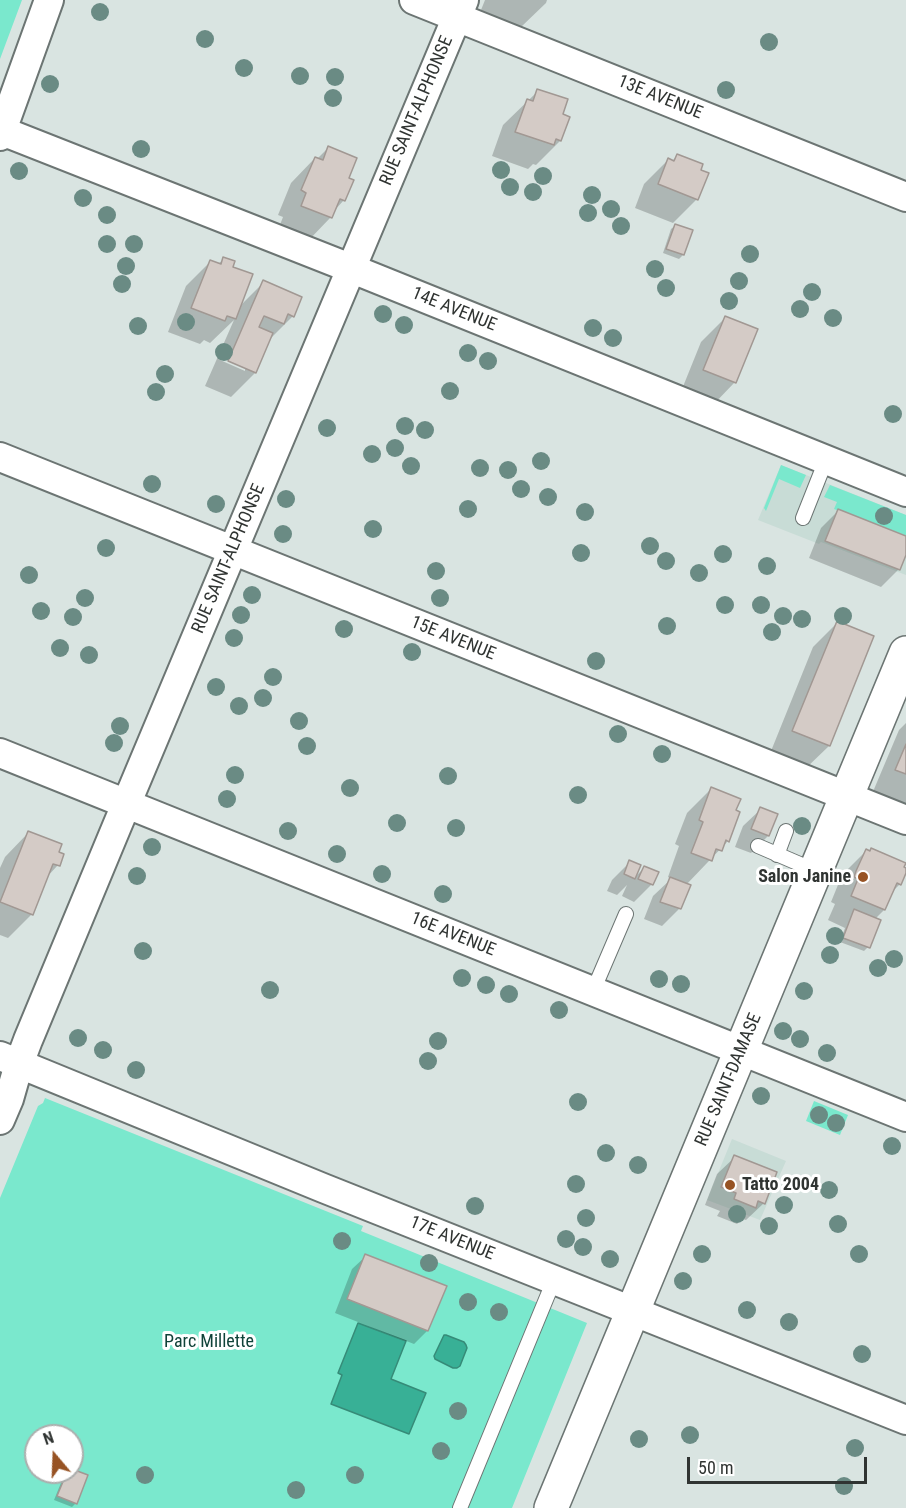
<!DOCTYPE html>
<style>
body{margin:0}
#map{position:relative;width:906px;height:1508px;overflow:hidden;background:#d9e4e1;font-family:"Roboto Condensed",sans-serif}
canvas{display:block}
.north{position:absolute;left:24px;top:1424px;width:60px;height:60px;box-sizing:border-box;background:#fff;border:2px solid #acaead;border-radius:50%;rotate:341deg;font-size:16px;font-weight:700;line-height:24px;text-align:center;color:#303432}
.north::after{content:'';display:block;margin:auto;width:21px;height:27px;background:#975324;clip-path:polygon(50% 0,100% 100%,50% 72%,0 100%)}
.scale{position:absolute;left:687px;top:1457px;width:180px;height:27px;box-sizing:border-box;border:3px solid #303432;border-top:0;padding-left:8px;font-size:18px;line-height:21px;white-space:nowrap;color:#303432;-webkit-text-stroke:4px #fff;paint-order:stroke}
</style>
<div id="map">
<canvas width="906" height="1508"></canvas>
<div class="north">N</div>
<div class="scale">50 m</div>
</div>
<script>
const g = document.querySelector('canvas').getContext('2d');
g.lineJoin = 'round';
function fillPath(path, color) { g.fillStyle = color; g.fill(path, 'evenodd'); }
const poly = rows => new Path2D(rows.map(r => 'M' + r).join(''));
function stroke(path, color, width, dash) { g.strokeStyle = color; g.lineWidth = width; g.lineCap = dash ? 'butt' : 'round'; g.setLineDash(dash || []); g.stroke(path); }
function drawText(font, color, halo, rows, align = 'center') {
  g.font = font + ' "Roboto Condensed",sans-serif'; g.lineWidth = 6; g.setLineDash([]); g.textBaseline = 'middle'; g.strokeStyle = halo; g.fillStyle = color; for (const [text, x, y, turn = 0] of rows) {
    g.save(); g.translate(x, y); g.rotate((+turn || 0) * Math.PI / 180); g.textAlign = isNaN(turn) ? turn : align; if (halo) g.strokeText(text, 0, 0); g.fillText(text, 0, 0); g.restore();
  }
}
const built = poly([
 [781,465,906,515,906,575,821,542,819,544,758,520],
 [732,1139,786,1161,760,1220,707,1200]
]);
const green = poly([
 [0,0,22,0,0,59],
 [781,465,806,475,800,488,779,479,766,511,764,508],
 [830,485,906,515,906,536,834,509,837,502,824,497],
 [45,1098,363,1226,361,1231,587,1323,512,1508,0,1508,0,1198,38,1106,43,1103],
 [36,1436,72,1436,72,1472,36,1472],
 [814,1101,848,1115,840,1135,806,1121]
]);
const water = poly([
 [358,1323,406,1341,391,1379,426,1393,409,1434,331,1404,342,1375,338,1373,358,1323],
 [444,1335,446,1335,464,1342,466,1345,467,1348,460,1366,457,1368,453,1368,435,1359,434,1356,444,1335]
]);
const shadow = poly([
 [485,0,547,0,546,3,521,27,481,10],
 [538,91,561,115,560,141,536,165,533,164,528,169,492,156,503,125],
 [328,148,347,179,344,200,334,211,331,217,307,242,278,230,283,217,278,215,291,183,315,158,317,159],
 [677,156,697,199,673,223,635,208,644,184,668,160,672,161],
 [676,225,683,255,679,259,663,253,671,229],
 [224,259,231,268,239,307,264,282,293,316,269,340,255,373,231,397,205,386,234,320,210,343,204,340,200,344,168,332,186,286,210,262,218,264],
 [222,357,245,367,245,371,220,360],
 [725,318,735,382,711,407,680,394,701,342],
 [838,511,906,537,906,550,899,569,881,587,809,558,821,528],
 [837,623,872,637,829,746,804,770,769,756,813,647],
 [906,723,906,808,872,794,899,730],
 [711,789,734,811,728,841,686,885,680,908,662,926,644,919,653,896,671,879,668,877,679,846,675,844,687,813],
 [761,809,777,815,768,836,751,853,735,847,743,826],
 [29,832,57,852,58,865,46,878,32,914,8,938,0,935,0,868,5,857],
 [866,851,906,869,900,884,891,893,884,910,875,919,868,947,864,951,840,942,845,928,828,920,835,904,831,902,842,875],
 [630,862,634,878,644,868,652,884,634,902,622,896,627,885,617,895,607,891,612,880],
 [735,1157,764,1203,746,1220,742,1219,737,1224,717,1216,720,1211,705,1205,717,1174],
 [366,1256,427,1331,414,1344,335,1313,352,1269],
 [72,1470,76,1503,72,1507,54,1500,65,1473,72,1472]
]);
const building = poly([
 [537,89,568,99,563,114,570,117,561,141,556,139,554,145,515,132,527,99,533,101,537,89],
 [328,146,357,158,349,178,354,180,345,201,340,199,332,218,301,206,306,193,301,190,315,157,323,160,328,146],
 [677,154,703,164,701,170,709,173,698,200,658,184,668,158,674,161,677,154],
 [675,224,693,230,684,255,666,249,675,224],
 [223,257,235,261,233,267,253,274,236,319,227,316,225,321,191,308,210,260,221,264,223,257],
 [263,280,302,297,294,317,288,314,284,324,264,316,259,327,273,333,256,373,228,361,263,280],
 [725,316,758,329,736,383,703,370,725,316],
 [838,509,906,536,906,555,900,570,825,541,838,509],
 [837,621,874,636,830,746,792,731,837,621],
 [906,744,906,774,895,770,906,744],
 [711,787,741,799,736,810,740,812,729,842,726,840,722,851,716,849,712,861,691,853,703,822,699,820,711,787],
 [760,807,778,814,769,836,751,829,760,807],
 [28,831,62,844,59,852,64,854,60,866,53,864,33,915,0,902,28,831],
 [871,848,906,863,904,867,906,868,906,873,901,885,897,883,885,910,851,896,858,879,854,877,856,871,866,849,870,851,871,848],
 [629,860,641,865,635,879,624,874,629,860],
 [644,866,659,872,653,885,638,879,644,866],
 [670,877,691,885,681,909,660,902,670,877],
 [854,909,881,920,870,948,843,938,854,909],
 [734,1155,777,1172,765,1204,758,1201,756,1208,734,1199,736,1193,721,1187,734,1155],
 [365,1254,447,1286,428,1331,347,1299,365,1254],
 [72,1469,88,1475,77,1504,57,1496,67,1472,72,1472,72,1469]
]);
const service = poly([
 [803,518,826,460],
 [758,846,816,871],
 [777,855,786,831],
 [593,991,626,914],
 [460,1508,554,1280]
]);
const minor = poly([
 [414,0,906,197],
 [2,131,350,268,906,492],
 [0,136,49,0],
 [0,457,906,820],
 [0,753,906,1117],
 [0,1056,323,1188,906,1420],
 [0,1120,9,1099,19,1064,28,1040,117,826,464,0]
]);
const tertiary = poly([
 [551,1508,906,653]
]);
const trees = [
 [100,12],
 [205,39],
 [769,42],
 [244,68],
 [300,76],
 [335,77],
 [50,84],
 [726,90],
 [333,98],
 [141,149],
 [501,170],
 [19,171],
 [543,176],
 [510,187],
 [533,192],
 [592,195],
 [83,198],
 [611,209],
 [588,213],
 [107,215],
 [621,226],
 [107,244],
 [134,244],
 [750,254],
 [126,266],
 [655,269],
 [739,281],
 [122,284],
 [666,288],
 [812,292],
 [729,301],
 [800,309],
 [383,314],
 [833,318],
 [186,322],
 [404,325],
 [138,326],
 [593,328],
 [613,338],
 [224,352],
 [468,353],
 [488,361],
 [165,374],
 [450,391],
 [156,392],
 [893,414],
 [405,426],
 [327,428],
 [425,430],
 [395,448],
 [372,454],
 [541,461],
 [411,466],
 [480,468],
 [508,470],
 [152,484],
 [521,489],
 [548,497],
 [286,499],
 [216,504],
 [468,509],
 [585,512],
 [884,516],
 [373,529],
 [283,534],
 [650,546],
 [106,548],
 [581,553],
 [723,554],
 [666,561],
 [767,566],
 [436,571],
 [699,573],
 [29,575],
 [252,595],
 [85,598],
 [440,598],
 [725,605],
 [761,605],
 [41,611],
 [241,615],
 [783,616],
 [843,616],
 [73,617],
 [802,619],
 [667,626],
 [344,629],
 [772,632],
 [234,638],
 [60,648],
 [412,652],
 [89,655],
 [596,661],
 [273,677],
 [216,687],
 [263,698],
 [239,706],
 [299,721],
 [120,726],
 [618,734],
 [114,743],
 [307,746],
 [662,754],
 [235,775],
 [448,776],
 [350,788],
 [578,795],
 [227,799],
 [397,823],
 [802,826],
 [456,828],
 [288,831],
 [152,847],
 [337,854],
 [382,874],
 [137,876],
 [443,894],
 [835,936],
 [143,951],
 [830,955],
 [894,959],
 [878,968],
 [462,978],
 [659,979],
 [681,984],
 [486,985],
 [270,990],
 [804,991],
 [509,994],
 [559,1010],
 [783,1031],
 [78,1038],
 [800,1039],
 [438,1041],
 [103,1050],
 [827,1053],
 [428,1061],
 [136,1070],
 [761,1096],
 [578,1102],
 [819,1115],
 [836,1123],
 [892,1146],
 [606,1153],
 [638,1165],
 [576,1184],
 [829,1190],
 [784,1205],
 [475,1206],
 [737,1214],
 [586,1218],
 [838,1224],
 [769,1226],
 [566,1239],
 [342,1241],
 [583,1247],
 [702,1254],
 [859,1254],
 [610,1259],
 [429,1263],
 [683,1281],
 [468,1302],
 [747,1310],
 [499,1312],
 [789,1322],
 [862,1354],
 [458,1411],
 [690,1435],
 [639,1439],
 [855,1448],
 [441,1451],
 [145,1475],
 [355,1475],
 [844,1486],
 [296,1490]
];
const markers = [
 [863,877,6,"#975324"],
 [730,1185,6,"#975324"]
];
const streetNames = [
 ["13E AVENUE",660,98,22],
 ["RUE SAINT-ALPHONSE",417,111,-67],
 ["14E AVENUE",454,310,22],
 ["RUE SAINT-ALPHONSE",229,559,-67],
 ["15E AVENUE",453,639,22],
 ["16E AVENUE",453,935,22],
 ["RUE SAINT-DAMASE",729,1080,-67],
 ["17E AVENUE",452,1239,22]
];
const poiNames = [
 ["Salon Janine",851,877],
 ["Tatto 2004",742,1185,"left"]
];
const parkNames = [
 ["Parc Millette",209,1342]
];
fillPath(built, '#c8dcd6');
fillPath(green, '#7ae8cd');
fillPath(water, '#38b096');
stroke(water, '#368b78', 1.5);
fillPath(shadow, '#0003');
fillPath(building, '#d4cbc6');
stroke(building, '#a19893', 1.5);
stroke(service, '#6c7573', 16);
stroke(minor, '#6c7573', 32);
stroke(tertiary, '#6c7573', 36);
stroke(service, '#fff', 14);
stroke(minor, '#fff', 28);
stroke(tertiary, '#fff', 33);
g.fillStyle = '#6a8b84';
for (const [x, y] of trees) { g.beginPath(); g.arc(x, y, 9, 0, 2 * Math.PI); g.fill(); }
for (const [x, y, r, color] of markers) { const dot = new Path2D(); dot.arc(x, y, r, 0, 2 * Math.PI); g.fillStyle = color; g.fill(dot); stroke(dot, '#fff', 2); }
drawText('18px', '#303432', '#fff', streetNames);
drawText('bold 18px', '#303432', '#fff', poiNames, 'right');
drawText('18px', '#0f4238', '#fff', parkNames);
</script>
